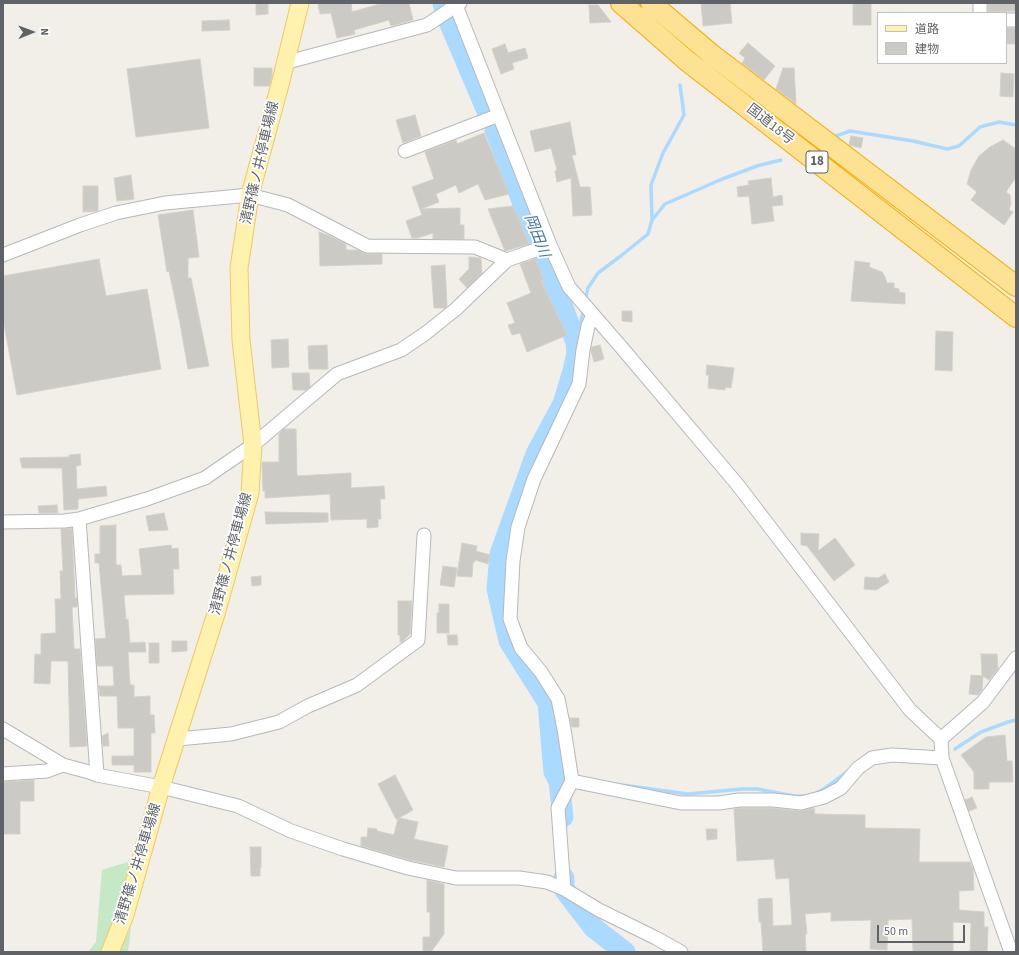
<!DOCTYPE html>
<meta charset="utf-8">
<style>
body{margin:0}
#map{position:relative;width:1019px;height:955px;overflow:hidden;background:#f1efe8;font-family:"Source Sans 3","Noto Sans JP",sans-serif}
canvas{display:block}
.frame{position:absolute;inset:0;border:4px solid #5f6368;pointer-events:none}
.legend{position:absolute;left:877px;top:12px;width:130px;height:52px;box-sizing:border-box;background:#fff;border:1px solid #bfc1c3;margin:0;padding:5px 7px;list-style:none;font-size:12px;color:#5f6368}
.legend li{display:flex;align-items:center;gap:8px;height:20px}
.legend b{width:20px;border:1px solid #bfc1c3}
.north{position:absolute;left:12px;top:12px;width:40px;height:40px;-webkit-text-stroke:3px #fff;paint-order:stroke;rotate:89deg;font-size:11px;font-weight:700;line-height:16px;text-align:center;color:#5f6368}
.north::after{content:'';display:block;margin:auto;width:14px;height:18px;background:#5f6368;clip-path:polygon(50% 0,100% 100%,50% 72%,0 100%)}
.scale{position:absolute;left:877px;top:925px;width:88px;height:18px;box-sizing:border-box;border:2px solid #5f6368;border-top:0;padding-left:5px;font-size:12px;line-height:14px;white-space:nowrap;color:#5f6368;-webkit-text-stroke:3px #fff;paint-order:stroke}
</style>
<div id="map">
<canvas width="1019" height="955"></canvas>
<div class="frame"></div>
<ul class="legend">
<li><b style="height:5px;background:#fff2af"></b>道路</li>
<li><b style="height:11px;background:#cccac5"></b>建物</li>
</ul>
<div class="north">N</div>
<div class="scale">50 m</div>
</div>
<script>
const g = document.querySelector('canvas').getContext('2d');
g.lineJoin = 'round';
function fillPath(path, color) { g.fillStyle = color; g.fill(path, 'evenodd'); }
const poly = rows => new Path2D(rows.map(r => 'M' + r).join(''));
function stroke(path, color, width, dash) { g.strokeStyle = color; g.lineWidth = width; g.lineCap = dash ? 'butt' : 'round'; g.setLineDash(dash || []); g.stroke(path); }
function drawText(font, color, halo, rows, align = 'center') {
  g.font = font + ' "Source Sans 3","Noto Sans JP",sans-serif'; g.lineWidth = 3.5; g.setLineDash([]); g.textBaseline = 'middle'; g.strokeStyle = halo; g.fillStyle = color; for (const [text, x, y, turn = 0] of rows) {
    g.save(); g.translate(x, y); g.rotate((+turn || 0) * Math.PI / 180); g.textAlign = isNaN(turn) ? turn : align; if (halo) g.strokeText(text, 0, 0); g.fillText(text, 0, 0); g.restore();
  }
}
const green = poly([
 [134,860,114,926,102,952,88,952,96,942,102,870],
 [131,927,128,952,119,952]
]);
const stream = poly([
 [836,136,850,131,913,141,947,149,959,146,980,127,999,122,1016,125],
 [652,220,651,185,663,153,684,115,680,85],
 [585,300,588,288,598,273,622,255,648,234,652,220,665,204,720,180,757,166,781,160],
 [576,342,584,308],
 [955,749,981,732,1008,722,1016,720],
 [622,785,688,794,742,789,757,789,794,796,806,796],
 [816,793,824,789,847,772]
]);
const river = poly([
 [443,3,447,17,487,111],
 [495,130,576,342,577,353,573,371,563,404,536,454,500,554,497,589,509,641,548,703,554,772,559,781,563,817],
 [564,878,564,889,594,928,625,952]
]);
const building = poly([
 [256,3,268,3,268,14,256,15,256,3],
 [327,3,351,3,352,12,383,3,409,3,413,20,391,26,389,20,354,30,355,34,337,38,331,13,320,14,318,4,327,3],
 [701,3,730,3,732,23,703,26,701,3],
 [853,3,871,3,871,25,853,25,853,3],
 [988,3,1016,3,1016,11,988,12,988,3],
 [589,5,598,5,611,22,590,23,589,5],
 [229,20,230,30,202,31,202,21,229,20],
 [1006,28,1016,28,1016,44,1006,44,1006,28],
 [748,43,775,66,764,80,742,63,745,58,739,53,748,43],
 [505,44,508,53,525,48,528,58,512,63,514,69,501,74,492,49,505,44],
 [200,59,209,128,136,137,127,69,200,59],
 [254,68,272,68,272,77,269,86,254,86,254,68],
 [783,68,794,68,796,104,776,89,783,68],
 [1001,73,1014,74,1013,97,1000,96,1001,73],
 [415,115,421,136,403,143,396,120,415,115],
 [570,122,576,155,572,155,580,187,590,187,592,215,573,216,571,178,557,182,555,171,557,170,551,148,535,152,530,131,570,122],
 [484,133,509,194,485,200,478,184,459,193,456,185,436,194,439,202,421,209,460,208,460,225,464,225,464,239,433,239,433,233,417,238,412,238,406,221,422,215,412,187,434,179,425,152,456,140,457,144,484,133],
 [851,136,863,138,861,148,849,145,851,136],
 [1003,140,1016,149,1016,177,1006,192,1010,195,1011,203,1009,210,1013,212,1004,225,971,200,977,192,967,184,971,170,979,156,990,147,1003,140],
 [131,175,134,199,117,201,114,178,131,175],
 [771,178,773,197,782,195,783,205,772,206,774,221,752,224,749,196,738,197,737,187,749,185,748,181,771,178],
 [83,186,98,186,98,211,83,212,83,186],
 [513,206,529,244,505,251,488,209,513,206],
 [193,210,199,257,188,258,188,278,191,278,209,366,188,369,180,323,169,271,167,272,158,215,193,210],
 [319,232,330,236,346,244,346,250,357,250,367,254,382,254,382,264,320,266,319,232],
 [469,257,481,258,482,273,467,288,459,279,469,269,469,257],
 [99,259,106,296,147,289,161,369,17,395,3,319,3,276,99,259],
 [535,259,544,280,541,281,567,335,527,352,520,333,512,335,508,325,515,323,507,303,531,293,520,264,535,259],
 [855,261,870,263,869,267,882,272,885,277,887,283,894,283,894,288,899,289,899,292,905,293,905,304,851,301,855,261],
 [445,265,447,306,445,308,434,308,431,266,445,265],
 [622,311,632,311,632,322,622,321,622,311],
 [936,331,953,332,952,371,935,370,936,331],
 [288,339,289,367,272,368,271,340,288,339],
 [327,345,328,369,309,369,308,346,327,345],
 [600,345,604,359,594,362,591,351,592,347,600,345],
 [707,365,734,368,731,388,725,387,725,390,708,388,709,375,706,375,707,365],
 [292,373,309,373,310,387,306,390,293,390,292,373],
 [284,429,296,429,297,476,351,473,351,488,384,486,385,499,380,499,381,519,378,519,378,527,367,528,367,519,331,520,330,494,265,498,265,491,263,491,262,462,279,462,279,434,284,429],
 [80,454,81,465,76,466,77,489,106,486,107,496,78,499,78,509,64,510,62,468,22,468,20,458,69,457,69,455,80,454],
 [57,505,58,513,39,513,38,506,57,505],
 [265,512,328,513,328,522,266,524,265,512],
 [164,513,168,530,149,531,146,516,164,513],
 [116,525,116,565,121,565,122,576,142,575,139,549,171,545,172,549,178,548,179,569,173,569,174,594,124,595,126,620,128,619,130,643,145,642,146,652,128,652,130,685,134,685,134,697,150,696,150,715,154,715,155,733,151,733,151,772,134,772,134,765,112,765,112,756,134,756,134,728,118,728,117,696,100,696,99,686,114,686,113,666,97,666,95,639,106,638,99,563,95,563,95,554,100,554,100,526,116,525],
 [72,528,75,598,77,598,77,607,72,607,74,649,80,649,87,746,70,747,68,661,51,661,50,684,34,683,35,654,41,655,41,634,56,633,55,599,61,599,60,571,63,571,61,529,72,528],
 [801,533,819,534,818,551,835,538,855,565,834,581,807,546,801,545,801,533],
 [462,543,477,546,476,551,490,555,488,564,475,560,474,563,473,562,472,577,457,576,462,543],
 [443,566,457,568,454,587,440,585,443,566],
 [885,574,889,582,876,590,864,589,865,577,878,578,885,574],
 [261,576,261,585,252,586,251,577,261,576],
 [398,601,412,601,410,634,402,642,400,642,400,635,398,635,398,601],
 [439,604,449,604,449,633,437,633,437,613,439,613,439,604],
 [447,635,457,635,458,645,448,645,447,635],
 [172,641,187,641,187,651,172,652,172,641],
 [149,643,159,643,159,663,149,663,149,643],
 [981,654,997,654,998,669,989,680,983,676,982,690,978,695,969,694,971,675,982,676,981,654],
 [570,718,579,718,579,727,572,727,570,718],
 [108,733,109,746,103,746,102,736,108,733],
 [1005,735,1007,761,1012,761,1013,782,989,782,989,789,974,789,974,772,961,755,986,737,1005,735],
 [395,775,413,810,399,818,418,822,414,839,448,846,444,867,410,860,361,846,361,837,367,837,368,828,377,829,377,831,394,835,398,818,396,819,378,784,395,775],
 [34,780,34,801,20,801,20,834,3,834,3,782,34,780],
 [972,797,977,808,969,811,965,800,972,797],
 [740,808,773,808,800,811,814,808,815,814,865,815,865,828,920,829,919,862,970,862,973,869,974,890,959,891,959,910,984,912,984,927,988,927,987,952,970,952,971,923,953,922,953,952,915,952,915,950,913,951,912,919,888,920,887,950,870,949,871,920,831,921,831,912,805,914,807,934,805,934,806,952,763,952,761,922,759,922,758,899,772,898,773,926,792,925,789,878,776,879,774,859,737,861,734,809,740,808],
 [706,829,717,829,717,839,707,840,706,829],
 [250,847,261,847,261,868,260,868,260,876,251,876,250,847],
 [427,880,444,884,444,934,431,952,430,951,423,951,423,937,430,937,430,912,427,912,427,880]
]);
const minor = poly([
 [455,3,550,245,569,287,622,348,737,484,910,710,941,739,942,758,1011,952],
 [980,3,980,13],
 [1006,20,1016,20],
 [284,63,427,25,448,11,455,4,460,3],
 [405,151,499,115],
 [3,255,80,225,116,213,165,203,250,195,288,205,367,246,475,247,507,260],
 [79,519,97,775],
 [3,522,64,521,79,519,147,499,205,478,253,445,337,374,401,350,426,333,456,309,507,260,550,245],
 [3,729,63,765,89,772,97,775,161,787,238,806,291,831,343,849,408,868,456,878,519,878,547,882,564,889,599,910,656,938,681,952],
 [178,739,231,734,279,722,308,706,357,685,418,640,424,535],
 [941,739,983,702,1016,658],
 [3,774,47,771,63,765],
 [572,781,681,803,719,803,739,800,773,800,801,803,824,797,841,788,858,768,872,758,892,755,942,758],
 [564,889,558,808,572,781,564,729,558,699,541,672,521,648,510,619,513,561,518,527,534,479,579,384,583,350,588,326,593,315]
]);
const major = poly([
 [110,952,125,915,161,787,216,614,250,493,253,445,241,340,239,268,250,195,281,81,300,3]
]);
const highway = poly([
 [621,3,686,60,1016,317],
 [651,3,711,54,1016,286]
]);
const shields = [
 [817,162,22]
];
const shieldNames = [
 ["18",817,162]
];
const streetNames = [
 ["国道18号",770,125,38],
 ["清野篠ノ井停車場線",261,163,-77],
 ["清野篠ノ井停車場線",232,554,-75],
 ["清野篠ノ井停車場線",139,864,-73]
];
const waterNames = [
 ["岡田川",536,236,69]
];
fillPath(green, '#c5e8c5');
stroke(stream, '#aadaff', 3.5);
stroke(river, '#aadaff', 21);
fillPath(building, '#cccac5');
stroke(building, '#d6d1c6', 1);
stroke(minor, '#b5b8bc', 15);
stroke(major, '#f2c960', 19);
stroke(highway, '#f9ab00', 22);
stroke(minor, '#fff', 13);
stroke(major, '#fff2af', 17);
stroke(highway, '#fde293', 20);
for (const [x, y, w] of shields) { const box = new Path2D(); box.roundRect(x - w / 2, y - 11, w, 22, 3); g.fillStyle = '#fff'; g.fill(box); stroke(box, '#5f6368', 1); }
drawText('bold 13px', '#5f6368', null, shieldNames);
drawText('14px', '#5f6368', '#fff', streetNames);
drawText('italic 15px', '#4174aa', '#fff', waterNames);
</script>
